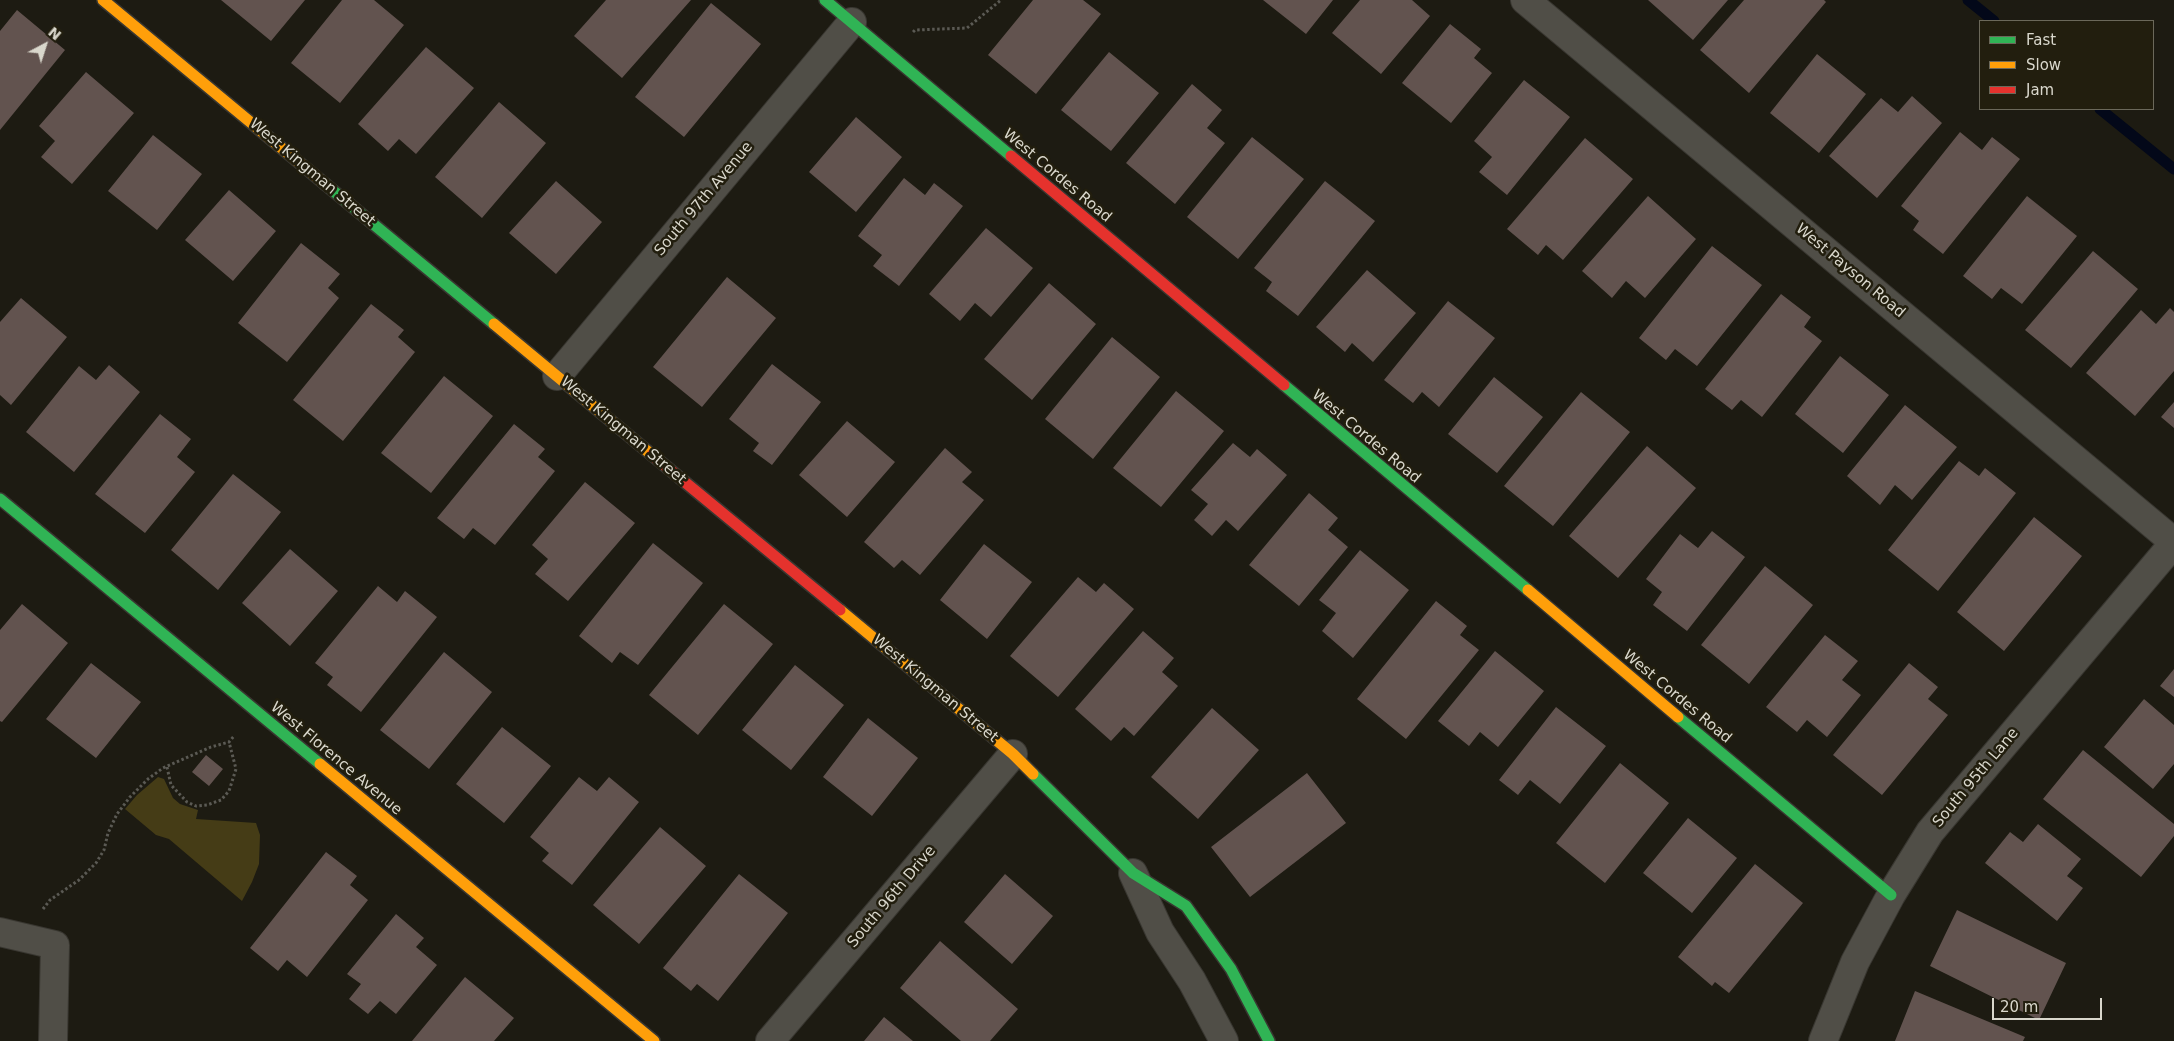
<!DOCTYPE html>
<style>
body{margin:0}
#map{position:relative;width:2174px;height:1041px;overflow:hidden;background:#1d1b12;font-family:"DejaVu Sans",sans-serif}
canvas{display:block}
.legend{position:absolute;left:1979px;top:20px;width:175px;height:90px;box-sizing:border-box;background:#221e0e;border:1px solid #6b685a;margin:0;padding:6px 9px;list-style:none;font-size:15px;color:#d9d7cc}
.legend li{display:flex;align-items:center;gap:10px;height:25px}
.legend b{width:25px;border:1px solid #6b685a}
.north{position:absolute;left:20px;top:20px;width:50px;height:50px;-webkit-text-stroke:4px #221e0e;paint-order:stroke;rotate:40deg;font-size:14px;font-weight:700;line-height:20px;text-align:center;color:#d9d7cc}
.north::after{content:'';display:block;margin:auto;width:18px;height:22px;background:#d9d7cc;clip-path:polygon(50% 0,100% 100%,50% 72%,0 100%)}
.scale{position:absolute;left:1992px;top:998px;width:110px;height:22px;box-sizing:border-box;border:2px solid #d9d7cc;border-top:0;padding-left:6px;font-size:15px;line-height:18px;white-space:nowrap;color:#d9d7cc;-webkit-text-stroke:4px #221e0e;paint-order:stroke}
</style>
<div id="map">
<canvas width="2174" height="1041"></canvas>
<ul class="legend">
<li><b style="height:6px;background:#30b455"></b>Fast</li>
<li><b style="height:6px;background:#ff9f0a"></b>Slow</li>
<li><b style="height:6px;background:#e5322d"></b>Jam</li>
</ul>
<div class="north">N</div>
<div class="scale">20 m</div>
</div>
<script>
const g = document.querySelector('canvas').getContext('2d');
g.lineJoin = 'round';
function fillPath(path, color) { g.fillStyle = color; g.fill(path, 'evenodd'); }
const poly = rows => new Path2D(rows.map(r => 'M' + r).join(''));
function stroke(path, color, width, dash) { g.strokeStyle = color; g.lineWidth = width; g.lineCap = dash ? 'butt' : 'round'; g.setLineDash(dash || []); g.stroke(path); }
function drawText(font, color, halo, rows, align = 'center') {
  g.font = font + ' "DejaVu Sans",sans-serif'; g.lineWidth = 5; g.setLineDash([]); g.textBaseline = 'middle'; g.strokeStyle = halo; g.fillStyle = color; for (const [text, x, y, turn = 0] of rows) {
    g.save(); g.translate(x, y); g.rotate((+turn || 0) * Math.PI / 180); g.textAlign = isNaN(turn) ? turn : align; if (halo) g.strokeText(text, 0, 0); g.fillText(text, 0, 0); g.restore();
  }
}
const green = poly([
 [158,777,164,779,173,798,180,804,198,810,196,819,256,823,260,835,259,864,252,882,242,901,169,839,156,835,125,809,137,795]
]);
const stream = poly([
 [1968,0,1994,21],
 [2100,109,2174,169]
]);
const building = poly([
 [221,0,305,0,271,41],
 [342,0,374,0,404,25,340,103,291,63],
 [606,0,691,0,622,78,574,36],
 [1033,0,1083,0,1101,14,1036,94,988,55],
 [1263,0,1333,0,1306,34],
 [1360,0,1412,0,1430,16,1381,74,1332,33],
 [1648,0,1728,0,1693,40],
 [1744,0,1824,0,1826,2,1749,93,1700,50],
 [711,3,761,44,684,137,635,97],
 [17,10,65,50,0,130,0,31],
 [1450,24,1481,49,1474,58,1492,73,1451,123,1402,83],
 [426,47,474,88,416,154,399,139,388,151,358,124],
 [1109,52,1159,93,1111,151,1061,110],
 [1817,54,1866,94,1819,153,1770,113],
 [86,72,134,113,72,184,41,157,55,141,39,126],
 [1524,80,1570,117,1507,195,1479,172,1492,157,1474,141],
 [1192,84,1222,110,1207,128,1225,143,1175,204,1126,163],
 [1912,96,1942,123,1877,198,1829,156,1881,98,1898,112],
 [499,102,546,143,482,218,435,177],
 [856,117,902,157,856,212,809,172],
 [1960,132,1982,150,1992,137,2020,159,1943,254,1913,230,1919,221,1901,206],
 [153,135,202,174,157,230,108,191],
 [1252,137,1304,179,1238,259,1187,217],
 [1585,138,1633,179,1563,260,1546,245,1538,255,1507,229],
 [904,178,925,195,934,183,963,206,899,286,873,266,882,255,858,236],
 [556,181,602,222,556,274,509,233],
 [1325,181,1375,221,1298,316,1266,291,1272,282,1254,268],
 [229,190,276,231,233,281,185,240],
 [1648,196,1696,239,1645,298,1626,281,1612,298,1582,271],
 [2027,196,2077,236,2022,304,2001,288,1992,299,1963,276],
 [986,228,1033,268,991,317,975,303,960,321,929,294],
 [301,243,340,274,328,288,339,298,287,362,238,323],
 [1712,246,1762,285,1697,366,1675,349,1666,360,1639,338],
 [2093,251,2138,289,2071,368,2025,330],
 [1367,270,1416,313,1373,362,1352,343,1345,352,1316,327],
 [727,277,776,318,702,407,653,367],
 [1049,283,1096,324,1032,400,984,359],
 [1781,294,1811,317,1804,327,1822,341,1762,417,1741,400,1732,410,1705,389],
 [21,298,67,337,11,405,0,395,0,322],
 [1448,301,1495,338,1439,407,1422,392,1413,403,1384,380],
 [371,304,404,330,398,337,415,352,343,441,293,400],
 [2170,308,2174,312,2174,371,2135,416,2086,373,2141,310,2156,324],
 [1112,337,1160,377,1093,459,1045,419],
 [1840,356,1889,395,1843,453,1795,414],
 [772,364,821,402,772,465,753,451,759,443,729,419],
 [109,365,140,392,74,472,26,432,79,366,96,380],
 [444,376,493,416,431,493,381,453],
 [1494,377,1543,417,1497,473,1448,434],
 [1176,391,1224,431,1161,507,1113,468],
 [1581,392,1630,432,1553,526,1504,486],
 [2174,402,2174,428,2161,417],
 [1905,405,1957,447,1912,500,1895,485,1880,505,1847,476],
 [160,414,191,439,177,457,195,472,145,533,95,494],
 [847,421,895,462,847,517,799,475],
 [514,424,545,449,538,457,555,471,495,545,473,528,464,539,437,518],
 [1233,443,1250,457,1257,449,1287,475,1238,531,1226,520,1212,536,1194,520,1208,504,1191,490],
 [1647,446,1696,488,1618,578,1569,536],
 [945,448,972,472,962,482,984,500,920,575,902,560,894,568,864,542],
 [1959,461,1979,476,1985,468,2016,493,1938,591,1888,550],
 [233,474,281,512,218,590,171,550],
 [585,482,635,523,568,601,535,574,548,559,532,545],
 [1309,493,1338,518,1328,530,1348,547,1299,606,1249,565],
 [2034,517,2082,556,2004,651,1957,612],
 [1712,531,1745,557,1687,631,1653,605,1662,592,1646,579,1680,534,1698,548],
 [653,543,703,583,638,665,620,652,612,663,579,636],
 [984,544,1032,582,987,639,940,600],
 [290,549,338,591,290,646,242,603],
 [1360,550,1409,590,1353,658,1322,631,1336,613,1319,600],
 [1765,566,1813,605,1749,684,1701,645],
 [1078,577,1096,592,1104,583,1134,609,1058,697,1010,656],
 [378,586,397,602,405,591,437,617,361,712,327,685,333,677,315,663],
 [1436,601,1467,626,1460,635,1479,650,1406,739,1357,699],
 [22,604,68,643,2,722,0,721,0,630],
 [724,604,773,644,698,735,649,695],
 [1143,631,1174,658,1162,672,1178,686,1134,736,1124,727,1111,741,1075,709],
 [1825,635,1858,661,1842,680,1861,695,1827,737,1807,720,1797,732,1766,707],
 [1495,651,1544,691,1498,747,1480,732,1469,746,1438,721],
 [444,652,492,692,429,769,380,730],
 [91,663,141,702,96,758,46,719],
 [1909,663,1938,687,1928,699,1948,715,1882,795,1833,755],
 [795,665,844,705,791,770,742,730],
 [2174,669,2174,697,2160,686],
 [2144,699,2174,725,2174,764,2153,789,2104,747],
 [1556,707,1606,746,1560,804,1530,780,1518,795,1499,780],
 [1212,708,1259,750,1198,819,1151,777],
 [868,718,918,758,872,816,823,777],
 [502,727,551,766,504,823,456,784],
 [2083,750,2174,824,2174,836,2141,877,2043,799],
 [206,755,223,769,209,786,192,772],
 [1620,763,1669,803,1605,883,1556,843],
 [1307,773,1346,823,1250,897,1211,847],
 [579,777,597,791,609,777,639,802,572,885,542,861,549,853,530,837],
 [1688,818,1737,858,1692,913,1643,873],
 [2038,824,2081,859,2067,876,2083,888,2057,921,1985,863,2010,832,2023,842],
 [660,827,706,866,639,944,593,905],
 [326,852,357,876,350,885,368,900,307,977,287,960,278,971,250,948],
 [1755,864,1803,903,1729,993,1715,982,1712,986,1678,957],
 [739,874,788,913,718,1001,697,984,691,991,663,968],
 [1005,874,1053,916,1012,964,964,922],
 [1957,910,2066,963,2039,1020,1930,966],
 [396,914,424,938,416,947,437,965,396,1014,380,1001,368,1014,349,999,361,984,347,974],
 [940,941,1018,1009,990,1041,961,1041,900,988],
 [465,977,514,1018,494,1041,412,1041],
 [1915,991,2025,1037,2023,1041,1895,1041],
 [884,1017,913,1041,864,1041]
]);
const path = poly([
 [913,32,915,30,967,28,1001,0],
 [167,767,171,785,187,802,196,806,207,805,221,800,229,791,236,769,229,742],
 [43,909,50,900,79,880,96,863,104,850,108,833,117,814,130,797,148,779,163,768,211,747,229,742,234,736]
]);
const street = poly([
 [1525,0,2174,542],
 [557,376,852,22],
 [1133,873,1160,932,1192,981,1224,1041],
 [0,932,55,945,53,1041],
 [770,1041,1013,754],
 [1823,1041,1855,962,1891,895,1930,832,2174,543]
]);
const fast = poly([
 [825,0,1011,156],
 [325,184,494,324],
 [1284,385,1528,590],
 [0,499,320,764],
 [1678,717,1891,895],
 [1033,774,1133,873,1186,906,1231,969,1269,1041]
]);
const slow = poly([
 [103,0,325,184],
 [494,324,652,455],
 [1528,590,1678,717],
 [840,610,1013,754,1033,774],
 [320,764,654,1041]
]);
const jam = poly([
 [1011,156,1284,385],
 [652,455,840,610]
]);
const streetNames = [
 ["West Kingman Street",312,173,40],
 ["West Cordes Road",1057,176,40],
 ["South 97th Avenue",704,199,-50],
 ["West Payson Road",1850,271,40],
 ["West Kingman Street",623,431,40],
 ["West Cordes Road",1366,437,40],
 ["West Kingman Street",935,689,40],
 ["West Cordes Road",1677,697,40],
 ["West Florence Avenue",336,759,40],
 ["South 95th Lane",1976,778,-50],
 ["South 96th Drive",892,897,-50]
];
fillPath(green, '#453c16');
stroke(stream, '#030819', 11);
fillPath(building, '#62534f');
stroke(street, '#393731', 30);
stroke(fast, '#393731', 14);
stroke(slow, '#393731', 14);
stroke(jam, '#393731', 14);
stroke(path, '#5b5a54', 3, [2.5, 2.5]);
stroke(street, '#504e47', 28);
stroke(fast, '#30b455', 11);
stroke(slow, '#ff9f0a', 11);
stroke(jam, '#e5322d', 11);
drawText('15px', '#d9d7cc', '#221e0e', streetNames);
</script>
